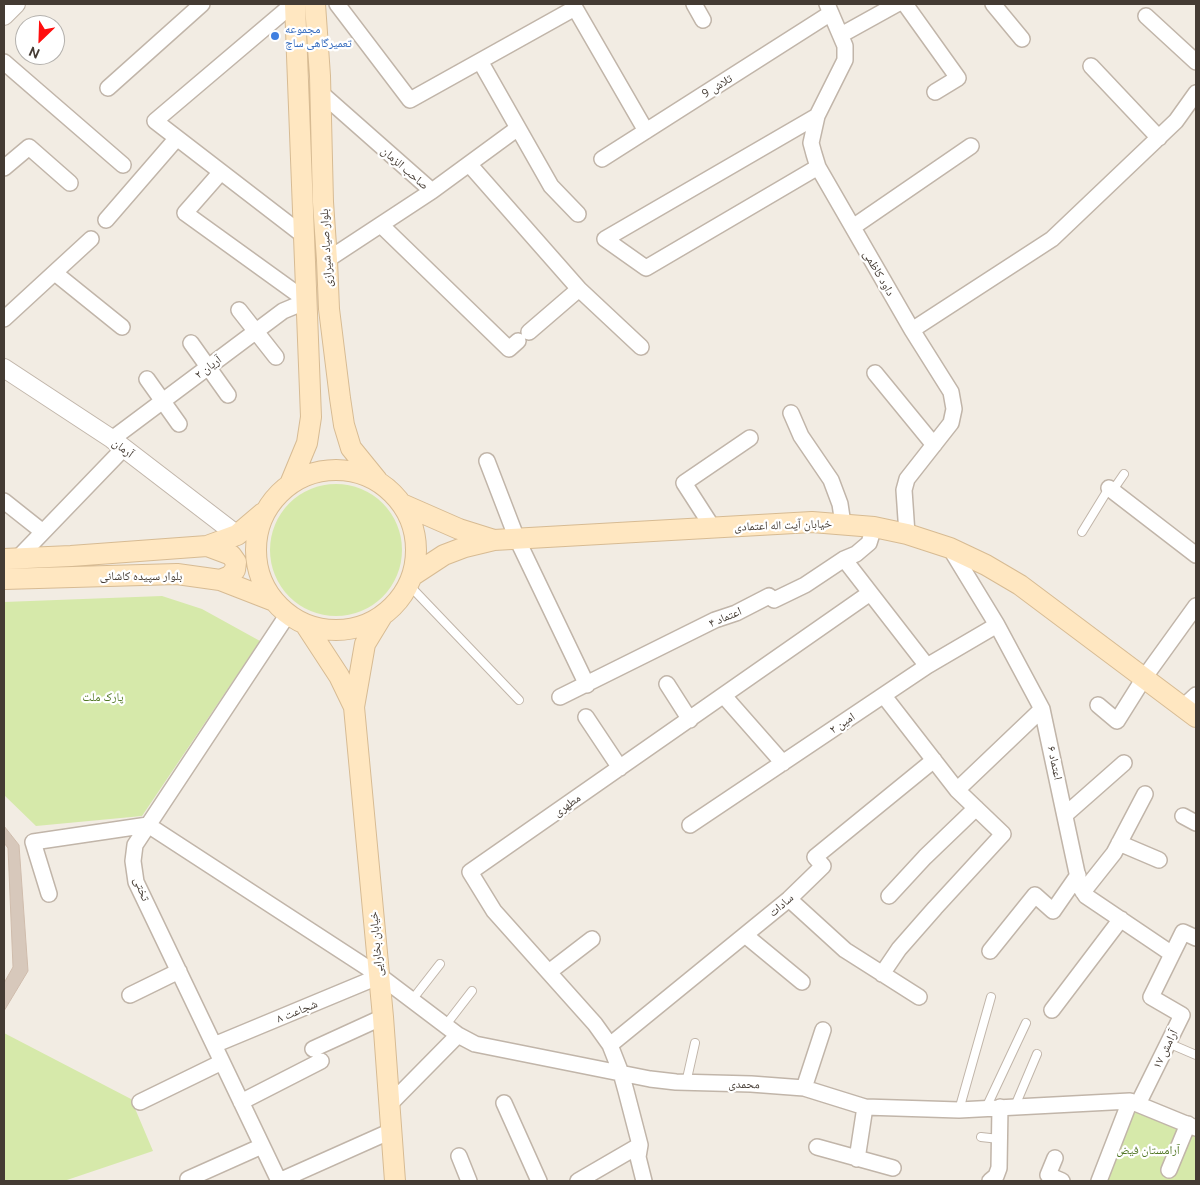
<!DOCTYPE html>
<meta charset="utf-8">
<style>
body{margin:0}
#map{position:relative;width:1200px;height:1185px;overflow:hidden;background:#f2ece3;font-family:Ubuntu,sans-serif}
canvas{display:block}
.frame{position:absolute;inset:0;border:5px solid #443b33;pointer-events:none}
.north{position:absolute;left:15px;top:15px;width:50px;height:50px;box-sizing:border-box;background:#fff;border:1px solid #b4b1ad;border-radius:50%;rotate:204deg;font-size:14px;font-weight:700;line-height:20px;text-align:center;color:#443b33}
.north::after{content:'';display:block;margin:auto;width:18px;height:22px;background:#ff0e0e;clip-path:polygon(50% 0,100% 100%,50% 72%,0 100%)}
</style>
<div id="map">
<canvas width="1200" height="1185"></canvas>
<div class="frame"></div>
<div class="north">N</div>
</div>
<script>
const g = document.querySelector('canvas').getContext('2d');
g.lineJoin = 'round';
function fillPath(path, color) { g.fillStyle = color; g.fill(path, 'evenodd'); }
const poly = rows => new Path2D(rows.map(r => 'M' + r).join(''));
function stroke(path, color, width, dash) { g.strokeStyle = color; g.lineWidth = width; g.lineCap = dash ? 'butt' : 'round'; g.setLineDash(dash || []); g.stroke(path); }
function drawText(font, color, halo, rows, align = 'center') {
  g.font = font + ' Ubuntu,"Noto Naskh Arabic",sans-serif'; g.lineWidth = 4.5; g.setLineDash([]); g.textBaseline = 'middle'; g.strokeStyle = halo; g.fillStyle = color; for (const [text, x, y, turn = 0] of rows) {
    g.save(); g.translate(x, y); g.rotate((+turn || 0) * Math.PI / 180); g.textAlign = isNaN(turn) ? turn : align; if (halo) g.strokeText(text, 0, 0); g.fillText(text, 0, 0); g.restore();
  }
}
const green = poly([
 '270 550a66 66 0 1 1 132 0a66 66 0 1 1-132 0Z',
 [162,596,202,609,260,641,142,816,36,826,4,795,4,602],
 [4,1033,131,1099,153,1151,64,1181,4,1181],
 [1130,1110,1196,1136,1196,1181,1102,1181]
]);
const building = poly([
 [4,826,19,845,28,971,4,1011,4,983,13,967,8,848,4,843,4,826]
]);
const service = poly([
 [1113,490,1124,474],
 [1082,532,1109,488],
 [409,585,519,700],
 [412,1000,440,964],
 [445,1026,472,991],
 [1168,1043,1196,1055],
 [686,1083,695,1043],
 [1015,1106,1037,1054],
 [986,1108,1026,1023],
 [959,1110,991,997],
 [981,1137,999,1139]
]);
const minor = poly([
 [293,4,155,121,303,235],
 [337,4,410,100,575,8,646,131],
 [694,4,703,20],
 [827,4,845,46,845,60,817,116,811,143,814,154,818,167,912,330,951,392,954,409,951,423,907,479,904,490,907,534],
 [905,4,958,78,935,92],
 [993,4,1022,39],
 [1146,16,1196,62],
 [841,35,897,4],
 [480,61,551,186,578,214],
 [4,62,123,165],
 [1091,66,1159,138],
 [108,88,202,4],
 [321,93,432,191,518,128],
 [817,116,605,239,646,268,818,167],
 [602,159,831,13],
 [469,164,579,289,529,332],
 [4,168,29,147,70,183],
 [221,172,185,213,307,301],
 [106,220,177,138],
 [381,225,509,349,518,341],
 [853,227,971,146],
 [327,260,432,191],
 [55,273,122,327],
 [579,289,641,347],
 [239,310,276,357],
 [4,319,91,239],
 [912,330,1052,239,1176,121,1196,93],
 [191,343,228,395],
 [875,373,934,445],
 [147,379,179,424],
 [791,413,801,436,831,480,840,504,843,524],
 [112,439,283,311,307,301],
 [487,461,517,539,587,685],
 [1109,488,1196,555],
 [4,501,43,532],
 [713,528,684,483,750,438],
 [950,548,997,625,1042,709,1080,887,1086,896,1172,954],
 [17,559,124,448],
 [844,559,927,666],
 [667,684,690,720],
 [724,696,783,763],
 [560,697,715,620,736,613,769,596,774,600,805,585,844,559,856,554,869,543,874,527],
 [1098,705,1117,721,1144,678,1196,606],
 [1183,707,1196,695],
 [586,717,620,768],
 [957,790,1042,709],
 [1065,815,1124,763],
 [1183,816,1196,823],
 [690,825,927,666,997,625],
 [1119,843,1159,860],
 [1083,892,1114,853,1145,794],
 [49,894,33,842,148,825,380,976,458,1035,475,1044,650,1079,676,1082,751,1084,804,1088,865,1107,959,1110,1130,1101,1196,1128],
 [889,896,925,857,976,808],
 [789,899,845,950,919,997],
 [745,935,802,982],
 [990,951,1035,895,1053,911,1078,875],
 [549,972,592,939],
 [882,974,899,949,935,908,1003,834,957,790,884,696],
 [130,995,179,971],
 [1052,1010,1121,919],
 [214,1045,380,976],
 [610,1045,789,899,823,866,815,857,934,760],
 [313,1049,383,1017],
 [804,1088,823,1030],
 [140,1102,222,1062],
 [241,1102,321,1061],
 [504,1103,539,1181],
 [390,1104,458,1035],
 [1138,1104,1182,1015,1151,997,1183,932,1196,938],
 [817,1147,893,1168],
 [459,1156,469,1181],
 [1055,1158,1048,1175,1062,1181],
 [857,1159,865,1107],
 [1169,1170,1188,1124],
 [188,1179,262,1146],
 [279,1181,136,882,133,861,135,845,288,614],
 [279,1181,391,1131],
 [578,1181,640,1145],
 [644,1181,638,1157,640,1145,626,1091,621,1073,610,1045,595,1024,494,911,470,872,870,593],
 [990,1181,996,1176,999,1168,1000,1107],
 [1099,1181,1130,1101]
]);
const tertiary = poly([
 [4,16,16,4],
 [4,368,112,439,237,535]
]);
const secondary = poly([
 [315,4,320,76,323,202,327,260,329,309,340,398,344,425,351,448,377,480],
 '256 550a80 80 0 1 1 160 0a80 80 0 1 1-160 0Z',
 [290,484,307,443,311,417,295,4],
 [402,504,459,529,494,540,465,547,444,555,412,576],
 [494,540,812,522,874,527,907,534,950,548,986,565,1020,585,1196,717],
 [207,546,231,555,236,562,235,570,230,576,220,580],
 [4,559,71,556,207,546,237,535,263,513],
 [4,579,177,574,220,580,274,601],
 [382,616,365,644,354,707,383,1017,395,1181],
 [305,624,339,676,354,707]
]);
const markers = [
 [275,36,5,"#3f7fe0"]
];
const shopNames = [
 ["مجموعه",285,29],
 ["تعمیرگاهی ساچ",285,43]
];
const streetNames = [
 ["تلاش 9",717,86,-32],
 ["صاحب الزمان",405,168,41],
 ["بلوار صیاد شیرازی",326,248,-93],
 ["داود کاظمی",879,273,60],
 ["آریان ۲",208,367,-37],
 ["آرمان",123,448,37],
 ["خیابان آیت اله اعتمادی",783,525,-2],
 ["بلوار سپیده کاشانی",141,576],
 ["اعتماد ۴",725,617,-23],
 ["امین ۲",842,723,-34],
 ["اعتماد ۶",1055,763,78],
 ["مطهری",567,805,-35],
 ["تختی",142,889,69],
 ["سادات",781,905,-41],
 ["خیابان بخارایی",376,944,-95],
 ["شجاعت ۸",297,1011,-22],
 ["آرامش ۱۷",1165,1049,-64],
 ["محمدی",744,1084,1]
];
const parkNames = [
 ["پارک ملت",103,697],
 ["آرامستان فیض",1148,1150]
];
fillPath(green, '#d6e9aa');
fillPath(building, '#d7c8bb');
stroke(building, '#cfbcac', 1);
stroke(service, '#c1b5a9', 10);
stroke(minor, '#c1b5a9', 18);
stroke(tertiary, '#c1b5a9', 20);
stroke(secondary, '#d7bb93', 22);
stroke(service, '#fff', 8);
stroke(minor, '#fff', 15);
stroke(tertiary, '#fff', 18);
stroke(secondary, '#ffe7c1', 20);
for (const [x, y, r, color] of markers) { const dot = new Path2D(); dot.arc(x, y, r, 0, 2 * Math.PI); g.fillStyle = color; g.fill(dot); stroke(dot, '#fff', 2); }
drawText('12px', '#366cbe', '#fff', shopNames, 'left');
drawText('12px', '#443b33', '#fff', streetNames);
drawText('12px', '#517725', '#fff', parkNames);
</script>
